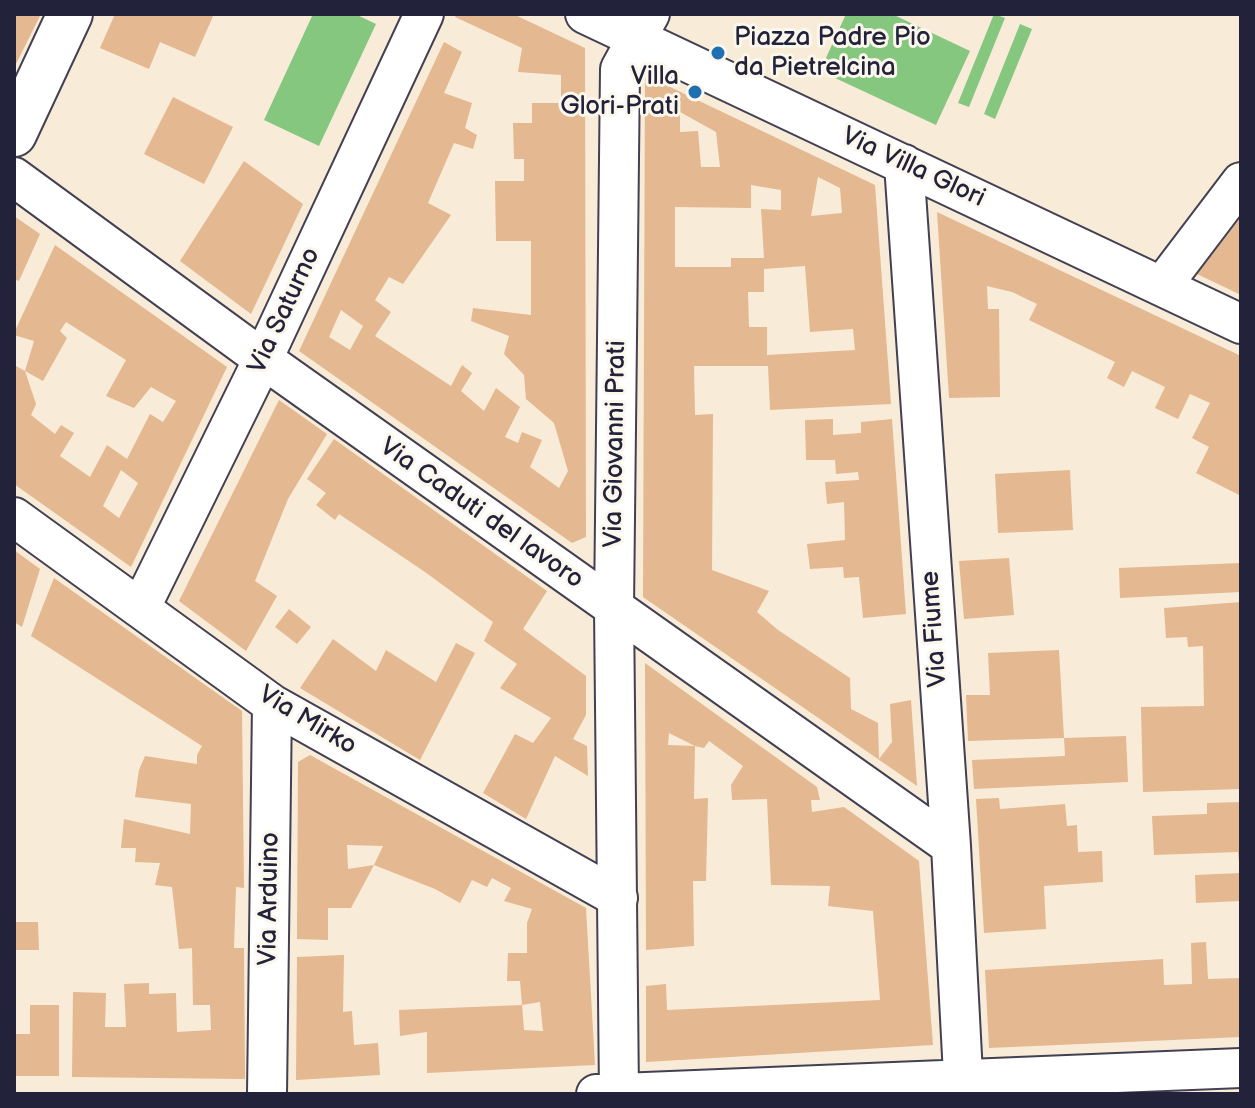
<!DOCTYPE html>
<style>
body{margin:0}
#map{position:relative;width:1255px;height:1108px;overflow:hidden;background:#f8ebd8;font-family:"Balsamiq Sans",sans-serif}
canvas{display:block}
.frame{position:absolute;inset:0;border:16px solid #22223b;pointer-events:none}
</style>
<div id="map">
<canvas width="1255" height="1108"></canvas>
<div class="frame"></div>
</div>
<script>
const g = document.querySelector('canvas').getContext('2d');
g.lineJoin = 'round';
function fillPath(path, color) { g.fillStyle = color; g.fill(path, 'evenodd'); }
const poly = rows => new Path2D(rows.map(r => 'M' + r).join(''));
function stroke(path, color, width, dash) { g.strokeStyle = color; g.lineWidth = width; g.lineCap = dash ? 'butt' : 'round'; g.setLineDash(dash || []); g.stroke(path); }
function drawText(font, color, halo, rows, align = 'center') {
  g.font = font + ' "Balsamiq Sans",sans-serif'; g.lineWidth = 6; g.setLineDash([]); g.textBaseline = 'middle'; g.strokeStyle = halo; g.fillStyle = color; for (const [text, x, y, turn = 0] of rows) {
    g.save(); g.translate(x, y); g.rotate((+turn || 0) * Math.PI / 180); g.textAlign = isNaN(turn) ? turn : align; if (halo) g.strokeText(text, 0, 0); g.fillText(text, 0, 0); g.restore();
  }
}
const green = poly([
 [313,14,355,14,376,24,319,146,264,120],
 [846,14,892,14,970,51,936,125,820,71],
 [994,14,1005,18,969,107,958,103],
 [1020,24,1032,29,995,119,984,114]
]);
const building = poly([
 [14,14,41,14,14,68],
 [115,14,214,14,195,57,160,42,149,69,100,48],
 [457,14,513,14,585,48,586,537,572,543,299,351,444,42,462,52,444,93,472,103,465,128,477,135,473,149,454,143,428,203,451,215,403,284,389,277,375,300,391,312,375,336,451,386,462,365,472,373,461,391,484,411,496,388,520,407,505,437,518,443,522,432,542,440,530,467,559,488,568,471,554,423,526,399,524,375,504,354,509,336,471,321,473,308,531,315,531,241,496,241,495,181,524,181,524,159,514,159,513,123,532,123,532,103,561,103,561,75,518,72,522,48,455,17],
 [341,310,363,326,350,350,329,337],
 [645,75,875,185,891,404,770,410,768,366,694,366,695,415,713,414,712,570,769,591,757,612,778,630,850,678,851,709,878,723,879,759,892,742,890,704,911,700,917,786,643,597],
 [680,112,716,132,720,167,701,167,698,131,680,132],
 [818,177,840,188,842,213,811,216],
 [751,185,781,190,781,210,761,209,764,258,731,258,731,267,675,267,675,207,751,208],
 [805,266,810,332,853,329,855,350,767,355,767,327,749,327,748,292,764,292,764,269],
 [173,97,233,127,204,184,144,154],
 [244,161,303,204,251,314,180,261],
 [937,212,1241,356,1241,496,1196,473,1209,447,1192,438,1210,403,1190,394,1178,419,1155,408,1165,387,1132,371,1124,387,1107,378,1115,362,1029,320,1037,304,1012,292,987,286,988,309,999,309,1000,397,949,398],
 [14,216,40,234,19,281,14,279],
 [1241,217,1241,295,1197,274],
 [55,245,227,367,131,567,14,484,14,365,25,371,36,404,31,415,55,434,61,425,74,433,60,456,90,477,107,445,127,459,150,414,163,422,176,401,151,387,134,408,106,396,126,360,66,322,60,331,67,338,43,381,25,371,34,341,14,335,14,333],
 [121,470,138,483,119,518,103,506],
 [279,400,327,434,288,499,255,581,277,596,246,651,179,601],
 [833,419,833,435,861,433,861,422,892,419,906,614,863,618,859,577,844,578,843,567,810,569,807,544,845,540,844,502,827,504,825,482,859,480,858,472,836,474,835,460,806,460,805,420],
 [334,439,547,591,523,629,586,676,586,715,573,739,587,746,588,776,555,756,526,819,483,793,515,734,533,743,551,718,500,688,517,664,484,641,493,622,425,572,339,514,335,520,316,505,326,493,307,479],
 [1070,470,1073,530,998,533,995,474],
 [14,550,40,569,22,627,14,622],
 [1009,558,1014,615,964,619,959,561],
 [1241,563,1241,592,1120,598,1119,568],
 [54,578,242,711,244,888,236,887,234,948,244,948,245,1079,72,1077,73,992,106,993,105,1027,126,1027,124,984,149,983,149,994,176,993,177,1032,211,1030,210,1005,193,1005,192,948,179,949,172,887,155,885,160,863,135,862,136,848,121,848,124,819,190,834,191,804,135,797,139,770,145,756,197,764,197,755,202,746,31,636],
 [1241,602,1241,789,1143,792,1141,707,1204,706,1203,646,1188,647,1187,637,1166,638,1164,608],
 [289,609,311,627,297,644,275,627],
 [333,639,376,671,386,650,436,682,456,643,475,653,420,760,300,688],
 [1059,650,1064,738,968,741,966,695,990,695,988,653],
 [645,663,817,787,820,800,811,800,812,812,844,807,919,861,933,1045,646,1062,646,986,666,984,667,1010,880,1000,873,911,828,906,830,886,771,885,767,799,732,800,731,785,743,766,709,741,704,748,695,746,694,799,708,798,706,881,693,881,694,946,646,950],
 [669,733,695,746,668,745],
 [1126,736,1128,782,974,789,972,760,1065,756,1064,738],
 [310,755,586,908,595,1065,427,1073,427,1032,400,1036,399,1010,522,1005,524,1030,543,1031,540,1002,522,1005,520,981,507,981,508,953,527,953,527,923,532,909,504,901,511,888,492,878,487,887,472,880,460,903,435,889,374,865,351,908,328,908,328,940,297,939,298,762],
 [347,845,383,846,374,865,348,869],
 [999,798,1000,809,1065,804,1067,826,1077,825,1078,852,1102,851,1103,882,1044,886,1046,929,984,933,976,799],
 [1241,802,1241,862,1239,862,1238,852,1154,855,1152,816,1207,814,1207,803],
 [1241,873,1241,901,1196,903,1195,875],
 [14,922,38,922,39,950,14,950],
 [1206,942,1208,979,1241,978,1241,1037,989,1048,985,970,1163,959,1164,985,1192,984,1191,943],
 [344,955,343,1012,352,1011,354,1045,378,1043,380,1075,296,1080,297,957],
 [30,1005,59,1005,59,1076,14,1076,14,1034,30,1034]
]);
const minor = poly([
 [585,14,1241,324],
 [904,164,951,846,964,1094],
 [14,177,263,359,951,846],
 [1162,286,1241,182],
 [14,517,272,704,618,898],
 [141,607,263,359,424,14],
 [267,1094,272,704],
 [596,1094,1241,1068],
 [619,1094,614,608,620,69,650,14]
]);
const major = poly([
 [14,134,70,14]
]);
const markers = [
 [718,53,8,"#1f6fb2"],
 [695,92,8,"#1f6fb2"]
];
const poiNames = [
 ["Piazza Padre Pio",734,38],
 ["da Pietrelcina",734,68],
 ["Villa",679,77,"right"],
 ["Glori-Prati",679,107,"right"]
];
const streetNames = [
 ["Via Villa Glori",913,168,25],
 ["Via Saturno",285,311,-65],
 ["Via Giovanni Prati",616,444,-89],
 ["Via Caduti del lavoro",481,514,35],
 ["Via Fiume",935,629,-94],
 ["Via Mirko",307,721,31],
 ["Via Arduino",270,899,-89]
];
fillPath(green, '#86c780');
fillPath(building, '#e4b890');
stroke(minor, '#424053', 42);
stroke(major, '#424053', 48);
stroke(minor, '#fff', 38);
stroke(major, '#fff', 44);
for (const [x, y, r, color] of markers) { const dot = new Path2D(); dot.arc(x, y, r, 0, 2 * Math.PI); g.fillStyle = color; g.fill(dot); stroke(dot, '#fbf7ec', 3); }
drawText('26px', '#22223b', '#fbf7ec', poiNames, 'left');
drawText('26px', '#22223b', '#fbf7ec', streetNames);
</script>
